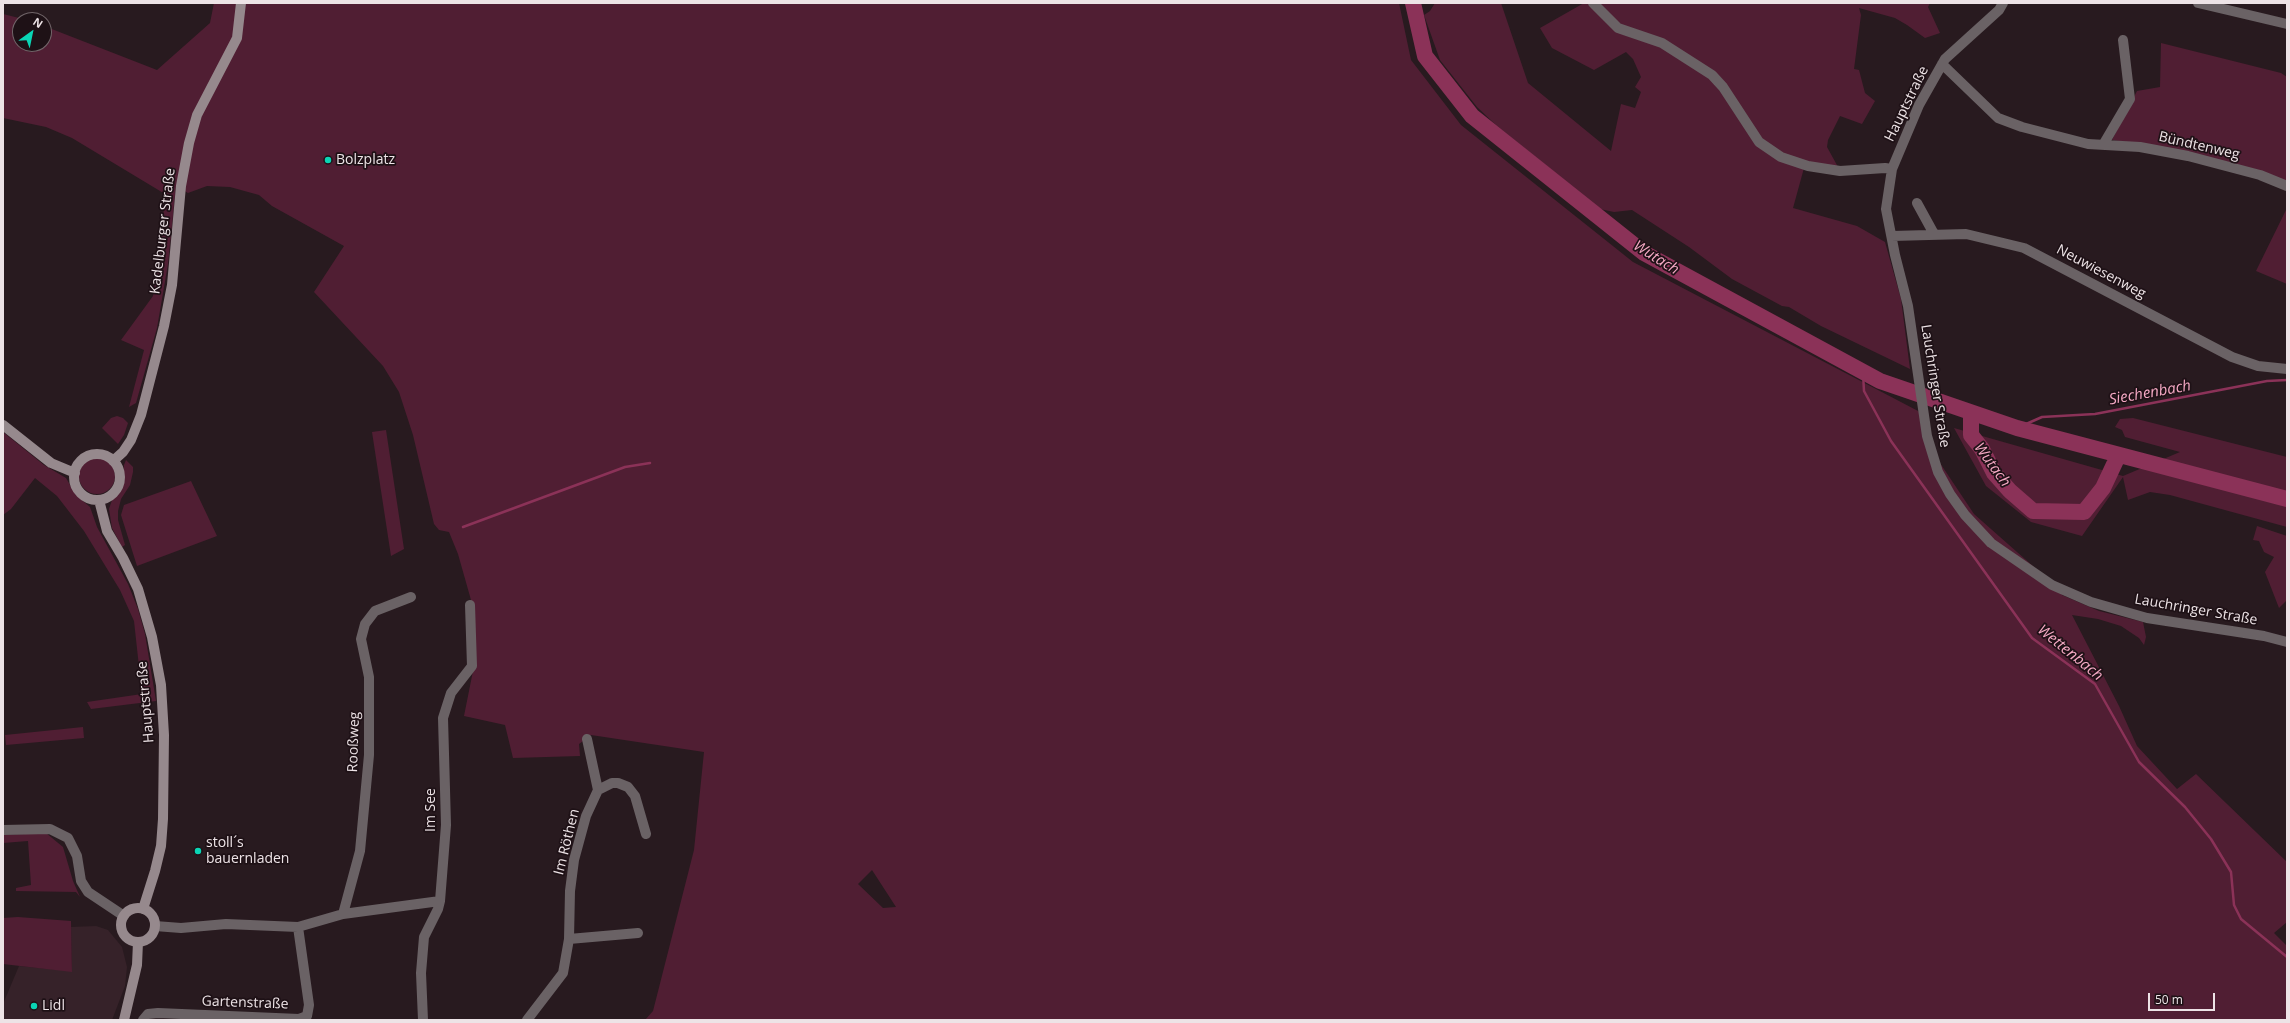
<!DOCTYPE html>
<meta charset="utf-8">
<style>
body{margin:0}
#map{position:relative;width:2290px;height:1023px;overflow:hidden;background:#281a1f;font-family:"Open Sans",sans-serif}
canvas{display:block}
.frame{position:absolute;inset:0;border:4px solid #ede3e6;pointer-events:none}
.north{position:absolute;left:12px;top:12px;width:40px;height:40px;box-sizing:border-box;background:#1e1116;border:1px solid #716569;border-radius:50%;rotate:33deg;font-size:11px;font-weight:700;line-height:16px;text-align:center;color:#ede3e6}
.north::after{content:'';display:block;margin:auto;width:14px;height:18px;background:#0ad5b5;clip-path:polygon(50% 0,100% 100%,50% 72%,0 100%)}
.scale{position:absolute;left:2148px;top:993px;width:67px;height:18px;box-sizing:border-box;border:2px solid #ede3e6;border-top:0;padding-left:5px;font-size:12px;line-height:14px;white-space:nowrap;color:#ede3e6;-webkit-text-stroke:3px #1e1116;paint-order:stroke}
</style>
<div id="map">
<canvas width="2290" height="1023"></canvas>
<div class="frame"></div>
<div class="north">N</div>
<div class="scale">50 m</div>
</div>
<script>
const g = document.querySelector('canvas').getContext('2d');
g.lineJoin = 'round';
function fillPath(path, color) { g.fillStyle = color; g.fill(path, 'evenodd'); }
const poly = rows => new Path2D(rows.map(r => 'M' + r).join(''));
function stroke(path, color, width, dash) { g.strokeStyle = color; g.lineWidth = width; g.lineCap = dash ? 'butt' : 'round'; g.setLineDash(dash || []); g.stroke(path); }
function drawText(font, color, halo, rows, align = 'center') {
  g.font = font + ' "Open Sans",sans-serif'; g.lineWidth = 3.5; g.setLineDash([]); g.textBaseline = 'middle'; g.strokeStyle = halo; g.fillStyle = color; for (const [text, x, y, turn = 0] of rows) {
    g.save(); g.translate(x, y); g.rotate((+turn || 0) * Math.PI / 180); g.textAlign = isNaN(turn) ? turn : align; if (halo) g.strokeText(text, 0, 0); g.fillText(text, 0, 0); g.restore();
  }
}
const built = poly([
 [96,926,108,930,122,947,127,967,125,986,112,1020,3,1020,3,1004,19,966,72,971,71,927]
]);
const green = poly([
 [214,3,1399,3,1411,60,1461,125,1633,262,1920,412,1940,463,1974,514,2060,590,2062,595,2099,611,2143,622,2146,637,2144,645,2139,638,2121,626,2098,619,2072,615,2119,706,2137,746,2177,789,2196,774,2287,862,2287,922,2274,933,2287,946,2287,1020,645,1020,653,1011,694,850,704,752,591,735,579,744,580,756,513,758,505,725,464,716,474,666,471,600,458,554,449,532,439,530,434,524,413,435,399,392,383,366,314,292,344,246,272,206,259,195,230,187,207,186,188,193,176,186,168,264,157,328,136,403,129,407,144,350,121,340,153,296,161,245,165,194,72,138,46,127,3,118,3,14,27,20,20,20,20,44,44,44,44,26,157,70,210,23],
 [872,870,896,907,883,908,858,884],
 [1435,3,1501,3,1528,83,1611,151,1621,104,1635,108,1641,92,1635,87,1641,77,1633,59,1626,52,1594,70,1552,48,1540,28,1584,3,1930,3,1928,7,1940,33,1925,38,1907,25,1895,18,1859,8,1861,15,1854,69,1859,70,1865,93,1875,101,1862,124,1840,116,1828,140,1827,147,1838,167,1804,168,1793,208,1857,226,1885,242,1901,299,1910,369,1821,326,1789,307,1782,306,1732,279,1689,247,1632,210,1614,212,1600,209,1496,125,1477,107,1440,60,1424,15,1430,11],
 [2161,43,2281,73,2287,77,2287,181,2262,173,2141,144,2112,140,2137,91,2160,87],
 [2287,208,2287,284,2256,271],
 [117,416,123,418,128,423,124,435,118,444,102,428,111,418],
 [2133,418,2287,457,2287,527,2170,495,2150,492,2128,500,2123,477,2082,536,2031,522,1986,486,1954,428,2123,476,2180,452,2125,437,2122,430,2115,427,2120,419],
 [386,430,404,549,391,556,372,432],
 [3,432,44,465,66,478,76,495,90,507,97,527,128,584,138,609,145,634,156,701,91,709,87,702,142,694,134,621,120,590,84,531,57,496,35,478,11,509,3,515],
 '79 476a18 18 0 1 1 36 0a18 18 0 1 1-36 0Z',
 [126,460,133,467,133,472,130,485,121,499,118,511,118,520,125,545,122,547,112,528,109,509,112,500,122,485,124,465],
 [191,481,217,536,137,566,121,515,124,505],
 [2257,526,2287,536,2287,600,2279,608,2265,572,2274,557,2264,552,2259,541,2253,540],
 [83,727,84,738,6,745,5,735],
 [46,833,63,847,73,881,80,897,76,892,16,891,16,888,31,885,28,841,3,843,3,835],
 [18,917,71,921,72,972,3,964,3,918]
]);
const stream = poly([
 [1863,373,1864,391,1891,441,2032,638,2095,684,2139,762,2185,807,2211,839,2231,872,2234,905,2241,919,2287,957],
 [2017,428,2042,417,2095,414,2267,381,2287,380],
 [463,527,625,467,650,463]
]);
const river = poly([
 [1413,3,1425,56,1472,116,1644,253,1880,381,2017,428,2287,499],
 [1971,414,1971,435,1982,449,1994,473,2010,491,2033,511,2084,512,2103,488,2118,456]
]);
const minor = poly([
 [1593,3,1618,28,1662,43,1712,75,1723,87,1759,142,1781,157,1808,166,1840,171,1885,168,1892,169],
 [2003,3,1999,10,1945,59,1919,105,1892,169,1886,209,1895,255,1908,306,1927,436,1938,472,1950,494,1965,515,1991,543,2052,585,2091,602,2147,618,2264,636,2287,642],
 [2198,3,2287,24],
 [1942,64,1998,118,2022,127,2088,144,2140,147,2188,156,2260,175,2287,186],
 [2103,145,2130,99,2123,40],
 [1917,203,1934,234],
 [1892,236,1966,234,2024,248,2232,357,2258,366,2287,369],
 [587,739,598,790],
 [3,830,50,829,68,838,77,856,81,881,88,892,124,916],
 [343,914,360,851,369,755,369,677,361,639,365,624,375,611,411,597],
 [155,926,181,928,226,924,298,927,343,914,440,901],
 [569,939,638,933],
 [143,1020,148,1014,158,1013,299,1019,307,1016,309,1005,298,927],
 [423,1020,421,973,424,937,438,909,440,901,446,825,443,718,451,693,472,666,470,605],
 [527,1020,563,973,569,939,570,891,574,860,586,816,598,790,612,783,618,783,628,787,635,796,646,834]
]);
const secondary = poly([
 [3,425,51,463,75,473],
 '74 477a23 23 0 1 1 46 0a23 23 0 1 1-46 0Z',
 [113,461,123,452,131,440,141,415,164,326,172,285,181,186,189,143,197,115,237,38,241,3],
 [99,500,107,531,123,558,138,589,152,637,161,685,164,735,163,819,161,846,155,871,143,909],
 '121 925a17 17 0 1 1 34 0a17 17 0 1 1-34 0Z',
 [124,1020,137,965,138,942]
]);
const markers = [
 [328,160,4,"#0ad5b5"],
 [198,851,4,"#0ad5b5"],
 [34,1006,4,"#0ad5b5"]
];
const streetNames = [
 ["Hauptstraße",1907,104,-64],
 ["Bündtenweg",2199,146,13],
 ["Kadelburger Straße",163,231,-83],
 ["Neuwiesenweg",2101,272,28],
 ["Lauchringer Straße",1935,386,81],
 ["Lauchringer Straße",2196,610,10],
 ["Hauptstraße",146,702,-95],
 ["Rooßweg",354,742,-88],
 ["Im See",431,810,-90],
 ["Im Röthen",567,842,-76],
 ["Gartenstraße",245,1003,2]
];
const poiNames = [
 ["Bolzplatz",336,160],
 ["stoll´s",206,843],
 ["bauernladen",206,859],
 ["Lidl",42,1006]
];
const waterNames = [
 ["Wutach",1656,258,32],
 ["Siechenbach",2150,393,-10],
 ["Wutach",1992,465,54],
 ["Wettenbach",2070,653,39]
];
fillPath(built, '#362229');
fillPath(green, '#501e33');
stroke(stream, '#8b3258', 2.5);
stroke(river, '#8b3258', 16);
stroke(minor, '#6a6265', 10);
stroke(secondary, '#96898d', 10);
for (const [x, y, r, color] of markers) { const dot = new Path2D(); dot.arc(x, y, r, 0, 2 * Math.PI); g.fillStyle = color; g.fill(dot); stroke(dot, '#1e1116', 1.5); }
drawText('14px', '#ede3e6', '#1e1116', streetNames);
drawText('14px', '#ede3e6', '#1e1116', poiNames, 'left');
drawText('italic 15px', '#f5a9c4', '#1e1116', waterNames);
</script>
